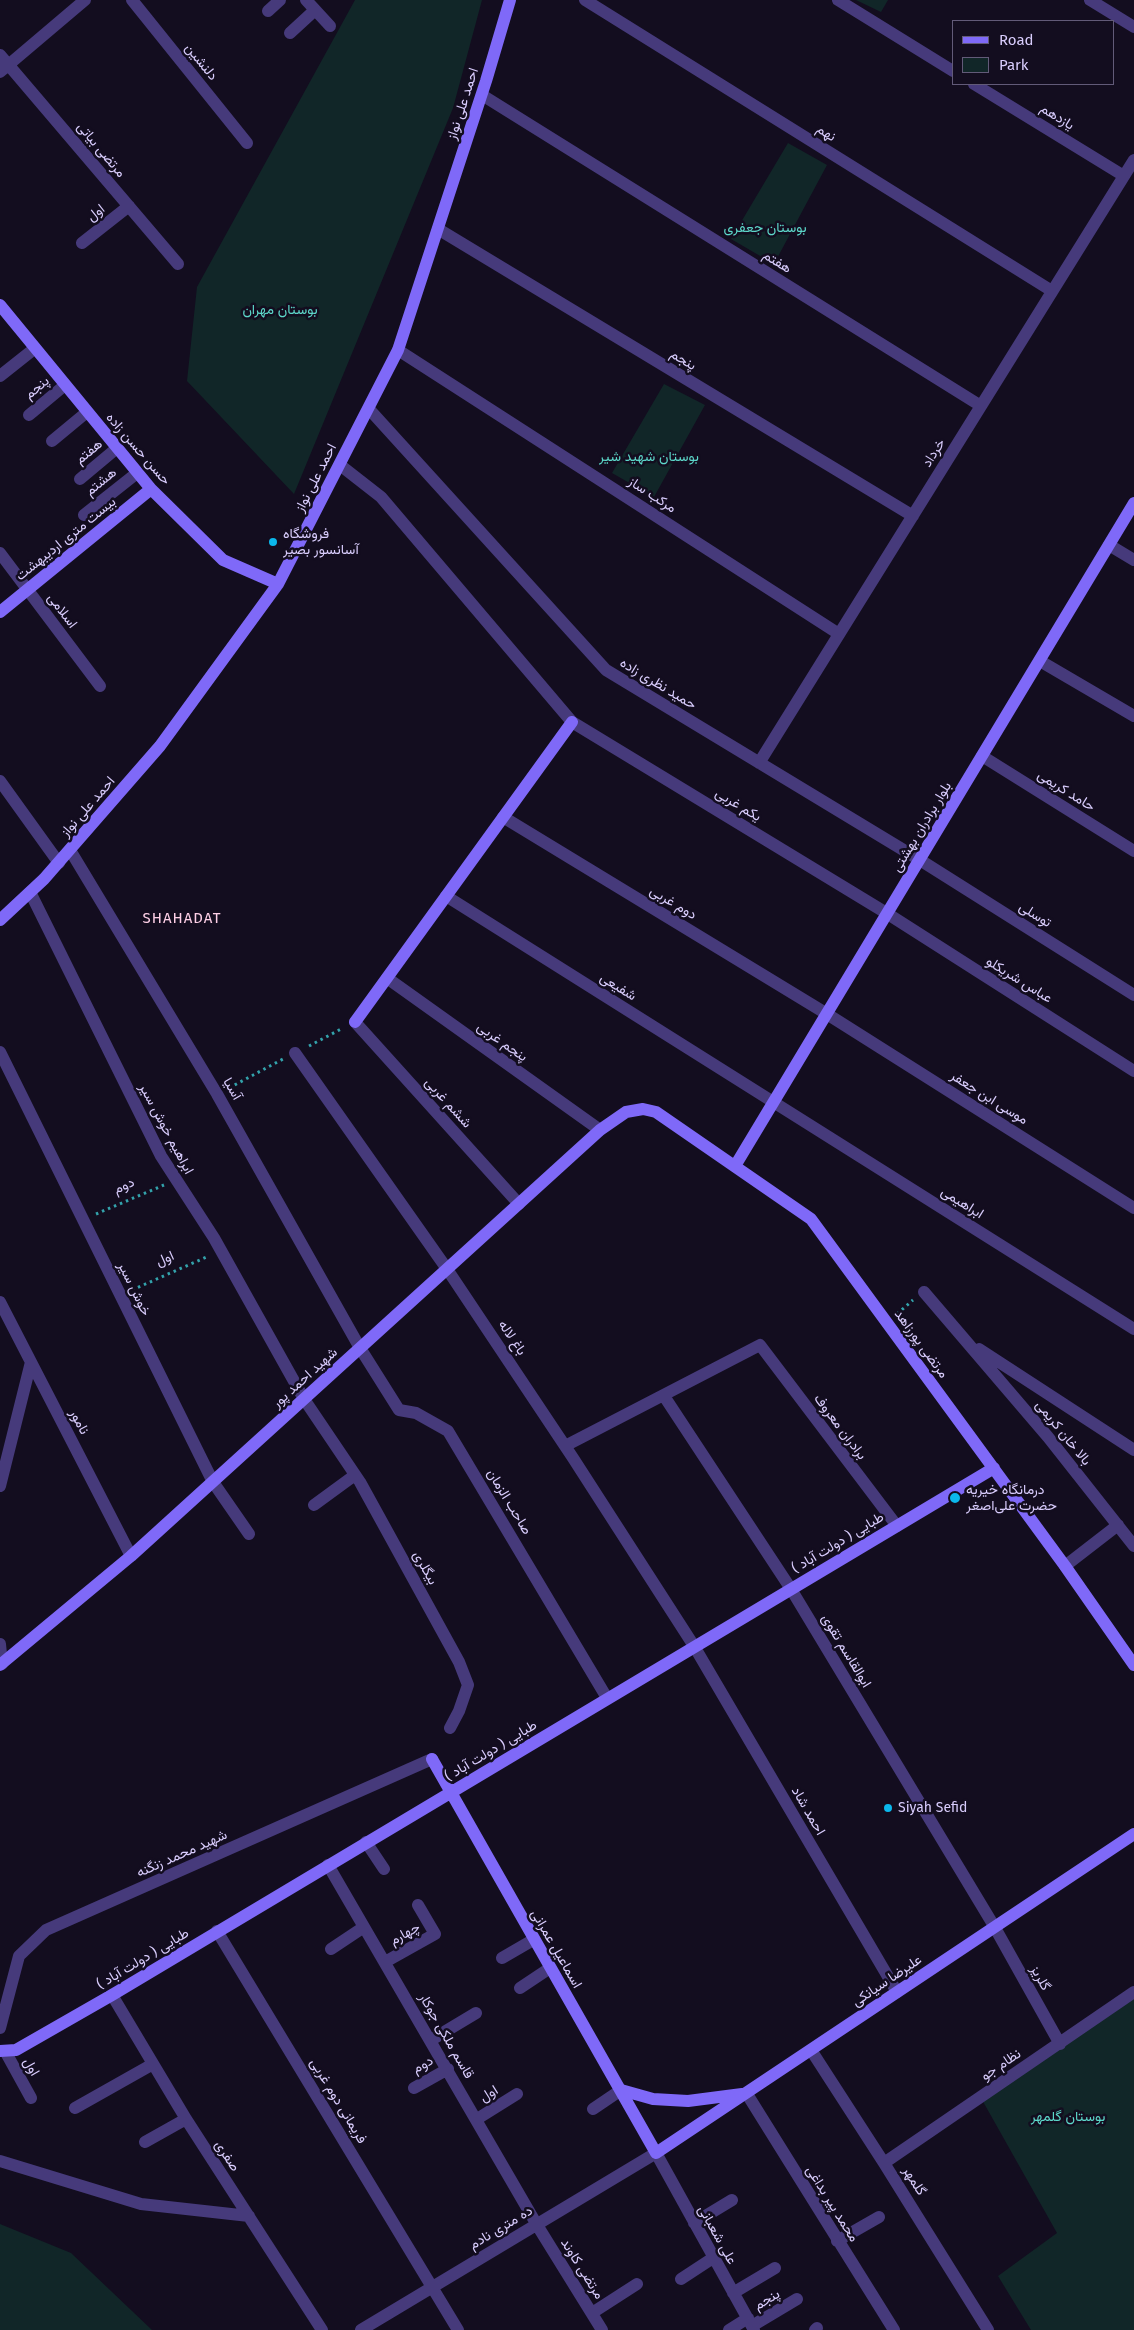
<!DOCTYPE html>
<meta charset="utf-8">
<style>
body{margin:0}
#map{position:relative;width:1134px;height:2330px;overflow:hidden;background:#130d1f;font-family:"Fira Sans",sans-serif}
canvas{display:block}
.legend{position:absolute;left:952px;top:20px;width:162px;height:65px;box-sizing:border-box;background:#130d1f;border:1px solid #625a78;margin:0;padding:6px 9px;list-style:none;font-size:15px;color:#d9cdfd}
.legend li{display:flex;align-items:center;gap:10px;height:25px}
.legend b{width:25px;border:1px solid #625a78}
</style>
<div id="map">
<canvas width="1134" height="2330"></canvas>
<ul class="legend">
<li><b style="height:6px;background:#7f69f8"></b>Road</li>
<li><b style="height:14px;background:#112628"></b>Park</li>
</ul>
</div>
<script>
const g = document.querySelector('canvas').getContext('2d');
g.lineJoin = 'round';
function fillPath(path, color) { g.fillStyle = color; g.fill(path, 'evenodd'); }
const poly = rows => new Path2D(rows.map(r => 'M' + r).join(''));
function stroke(path, color, width, dash) { g.strokeStyle = color; g.lineWidth = width; g.lineCap = dash ? 'butt' : 'round'; g.setLineDash(dash || []); g.stroke(path); }
function drawText(font, color, halo, rows, align = 'center') {
  g.font = font + ' "Fira Sans",Vazirmatn,sans-serif'; g.lineWidth = 5; g.setLineDash([]); g.textBaseline = 'middle'; g.strokeStyle = halo; g.fillStyle = color; for (const [text, x, y, turn = 0] of rows) {
    g.save(); g.translate(x, y); g.rotate((+turn || 0) * Math.PI / 180); g.textAlign = isNaN(turn) ? turn : align; if (halo) g.strokeText(text, 0, 0); g.fillText(text, 0, 0); g.restore();
  }
}
const green = poly([
 [355,0,482,0,453,108,294,494,187,381,197,287],
 [856,0,888,0,881,12],
 [788,143,827,165,774,264,731,239],
 [664,384,705,405,654,497,612,473],
 [1134,1989,1134,2330,1031,2330,998,2276,1057,2233,981,2098],
 [0,2224,71,2253,152,2330,0,2330]
]);
const path = poly([
 [309,1046,343,1028],
 [229,1088,283,1059],
 [96,1214,164,1185],
 [132,1290,209,1256],
 [897,1314,913,1300]
]);
const street = poly([
 [132,0,247,143],
 [306,0,330,26],
 [585,0,1052,291],
 [838,0,953,71],
 [1090,0,1134,27],
 [268,11,280,0],
 [290,33,315,10],
 [0,55,178,264],
 [0,72,85,0],
 [974,84,1124,176],
 [482,95,981,406],
 [438,229,913,516],
 [82,243,129,206],
 [398,350,839,634],
 [0,376,34,349],
 [369,409,606,670,920,860,1134,995],
 [29,415,65,385],
 [52,441,87,412],
 [340,465,381,497,572,722,888,914,1134,1071],
 [80,479,117,448],
 [84,515,137,473],
 [1109,545,1134,560],
 [0,553,100,686],
 [1040,661,1134,716],
 [982,756,1134,851],
 [759,763,1134,160],
 [0,781,59,863],
 [503,817,827,1014,1134,1208],
 [70,850,217,1094,360,1348,399,1410,416,1413,448,1431,607,1698],
 [30,892,161,1156,214,1238,304,1399,360,1482,459,1662,468,1685,459,1711,450,1728],
 [446,896,1134,1329],
 [387,978,600,1130],
 [355,1022,519,1204],
 [0,1052,213,1482,249,1534],
 [295,1053,447,1269,573,1458,694,1646,897,1992],
 [924,1292,1048,1437,1134,1546],
 [0,1302,131,1556],
 [979,1349,1134,1450],
 [664,1396,791,1589,994,1926,1060,2044],
 [565,1446,760,1345,897,1526],
 [0,1486,31,1362],
 [314,1505,355,1475],
 [1065,1566,1118,1525],
 [0,1644,2,1664],
 [366,1842,384,1869],
 [328,1865,537,2225,602,2330],
 [217,1931,458,2330],
 [331,1949,364,1927],
 [502,1958,533,1940],
 [385,1962,435,1934,418,1905],
 [520,1988,550,1968],
 [112,1995,186,2119,322,2330],
 [0,2028,19,1956,46,1930,432,1759],
 [431,2040,476,2013],
 [811,2050,884,2163,988,2330],
 [5,2051,31,2098],
 [414,2088,448,2069],
 [747,2094,894,2330],
 [75,2108,153,2064],
 [593,2109,621,2090],
 [477,2119,517,2094],
 [145,2142,186,2119],
 [0,2161,141,2204,249,2216],
 [884,2163,1134,1992],
 [694,2223,732,2200],
 [837,2241,879,2217],
 [681,2279,713,2258],
 [733,2293,775,2268],
 [592,2313,637,2284],
 [752,2326,797,2299],
 [361,2330,656,2153,754,2330],
 [729,2330,748,2318],
 [815,2330,817,2328]
]);
const secondary = poly([
 [0,305,151,489,223,560,278,584],
 [0,612,151,489],
 [0,920,44,879,160,746,278,584,398,350,486,81,510,0],
 [355,1022,572,722],
 [735,1166,1134,503],
 [0,1665,131,1556,600,1130,626,1112,643,1109,656,1112,811,1219,1065,1566,1134,1665],
 [432,1759,656,2153,1134,1834],
 [0,2051,16,2050,112,1995,994,1468],
 [621,2090,653,2099,688,2101,742,2094]
]);
const markers = [
 [273,542,5,"#0bb7eb"],
 [955,1498,6,"#0bb7eb"],
 [888,1808,5,"#0bb7eb"]
];
const streetNames = [
 ["دلنشین",201,62,51],
 ["احمد علی نواز",463,104,-72],
 ["یازدهم",1057,117,32],
 ["نهم",826,133,32],
 ["مرتضی بیاتی",101,150,50],
 ["اول",96,213,-38],
 ["هفتم",777,262,32],
 ["پنجم",683,360,31],
 ["پنجم",37,388,-40],
 ["حسن حسن زاده",138,449,49],
 ["هفتم",89,452,-40],
 ["خرداد",934,453,-58],
 ["احمد علی نواز",316,478,-63],
 ["هشتم",101,482,-39],
 ["مرکب ساز",652,495,33],
 ["بیست متری اردیبهشت",66,539,-39],
 ["اسلامی",62,611,53],
 ["حمید نظری زاده",658,684,31],
 ["حامد کریمی",1066,791,32],
 ["یکم غربی",738,805,31],
 ["احمد علی نواز",88,807,-49],
 ["بلوار برادران بهشتی",922,827,-59],
 ["دوم غربی",673,903,31],
 ["توسلی",1035,915,32],
 ["عباس شریکلو",1019,980,32],
 ["شفیعی",618,987,32],
 ["پنجم غربی",502,1042,35],
 ["آسیا",232,1089,60],
 ["موسی ابن جعفر",989,1098,32],
 ["ششم غربی",448,1103,48],
 ["ابراهیم خوش سیر",166,1129,62],
 ["دوم",124,1186,-24],
 ["ابراهیمی",962,1203,32],
 ["اول",165,1259,-24],
 ["خوش سیر",134,1289,64],
 ["باغ لاله",512,1338,56],
 ["مرتضی پورزاهد",921,1344,54],
 ["شهید احمد پور",305,1378,-42],
 ["نامور",79,1422,63],
 ["برادران معروف",840,1427,53],
 ["بالا خان کریمی",1063,1433,51],
 ["صاحب الزمان",509,1502,59],
 ["طبایی ( دولت آباد )",838,1543,-31],
 ["بیگلری",425,1568,61],
 ["ابوالقاسم تقوی",846,1651,59],
 ["طبایی ( دولت آباد )",491,1751,-31],
 ["احمد شاد",808,1811,60],
 ["شهید محمد زنگنه",182,1854,-24],
 ["چهارم",405,1934,-29],
 ["اسماعیل عمرانی",556,1949,60],
 ["طبایی ( دولت آباد )",143,1959,-31],
 ["گلریز",1040,1978,61],
 ["علیرضا سیانکی",887,1981,-34],
 ["قاسم ملکی جوکار",446,2036,60],
 ["دوم",423,2065,-29],
 ["نظام جو",1001,2065,-34],
 ["اول",31,2067,60],
 ["اول",489,2094,-32],
 ["فریمانی دوم غربی",338,2101,59],
 ["صفری",227,2156,57],
 ["گلمهر",914,2181,58],
 ["محمد پیر بداغی",832,2204,58],
 ["ده متری نادم",501,2228,-31],
 ["علی شعبانی",717,2235,61],
 ["مرتضی کاوند",582,2269,58],
 ["پنجم",767,2300,-31]
];
const parkNames = [
 ["بوستان جعفری",765,228],
 ["بوستان مهران",280,310],
 ["بوستان شهید شیر",649,457],
 ["بوستان گلمهر",1068,2117]
];
const poiNames = [
 ["فروشگاه",283,534],
 ["آسانسور بصیر",283,550],
 ["درمانگاه خیریه",966,1490],
 ["حضرت علی‌اصغر",966,1506],
 ["Siyah Sefid",898,1808]
];
const neighbourhoodNames = [
 ["SHAHADAT",182,919]
];
fillPath(green, '#112628');
stroke(path, '#33a2ab', 3, [2.5, 4]);
stroke(street, '#463a7b', 12);
stroke(secondary, '#7f69f8', 12);
for (const [x, y, r, color] of markers) { const dot = new Path2D(); dot.arc(x, y, r, 0, 2 * Math.PI); g.fillStyle = color; g.fill(dot); stroke(dot, '#130d1f', 2); }
drawText('14px', '#d9cdfd', '#130d1f', streetNames);
drawText('14px', '#5dd8ca', '#130d1f', parkNames);
drawText('14px', '#d9cdfd', '#130d1f', poiNames, 'left');
g.letterSpacing = '1px';
drawText('15px', '#fdcfe6', '#130d1f', neighbourhoodNames);
g.letterSpacing = '0px';
</script>
